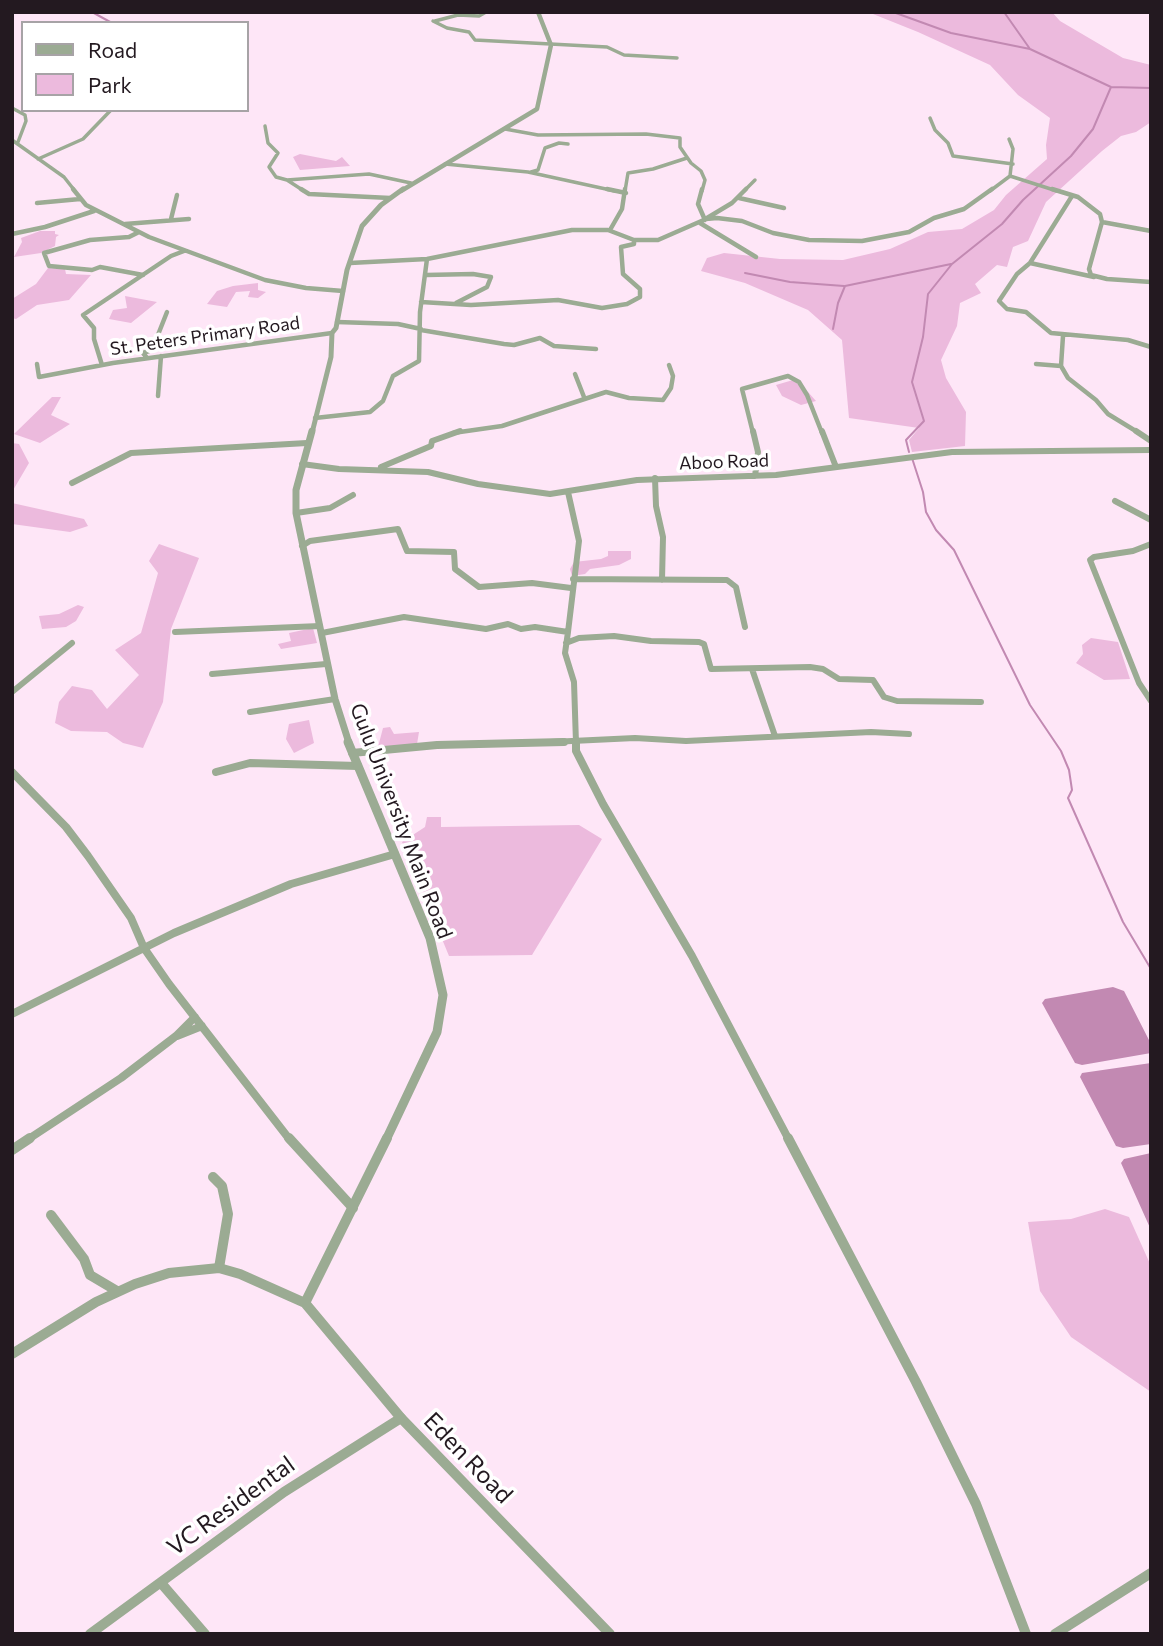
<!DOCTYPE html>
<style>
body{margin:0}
#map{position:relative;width:1163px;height:1646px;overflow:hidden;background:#fee6f7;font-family:Commissioner,sans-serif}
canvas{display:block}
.frame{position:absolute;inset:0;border:14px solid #231920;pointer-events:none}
.legend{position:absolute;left:21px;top:21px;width:228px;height:91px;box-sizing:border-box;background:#fff;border:2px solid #a7a3a6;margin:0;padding:9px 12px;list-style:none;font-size:21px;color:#231920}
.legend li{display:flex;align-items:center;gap:14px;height:35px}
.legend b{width:35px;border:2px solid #a7a3a6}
</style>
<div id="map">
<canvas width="1163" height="1646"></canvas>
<div class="frame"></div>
<ul class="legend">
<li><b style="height:9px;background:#9bab93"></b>Road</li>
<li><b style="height:19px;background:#ecbadd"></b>Park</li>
</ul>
</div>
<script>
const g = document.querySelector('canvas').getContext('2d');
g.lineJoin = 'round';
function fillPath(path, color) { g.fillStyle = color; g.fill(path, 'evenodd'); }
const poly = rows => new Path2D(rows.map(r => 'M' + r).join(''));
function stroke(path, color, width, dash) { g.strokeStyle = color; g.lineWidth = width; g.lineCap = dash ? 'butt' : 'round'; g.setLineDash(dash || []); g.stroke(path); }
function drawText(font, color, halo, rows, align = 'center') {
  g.font = font + ' Commissioner,sans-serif'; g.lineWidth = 7; g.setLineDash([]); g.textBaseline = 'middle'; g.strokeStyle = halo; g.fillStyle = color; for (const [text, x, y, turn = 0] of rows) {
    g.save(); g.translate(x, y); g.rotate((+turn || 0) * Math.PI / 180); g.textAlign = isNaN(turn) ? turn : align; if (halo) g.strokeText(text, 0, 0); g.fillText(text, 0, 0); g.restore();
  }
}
const green = poly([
 [857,12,1052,12,1060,21,1123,58,1151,65,1151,122,1136,132,1121,136,1102,151,1046,202,1028,241,1013,247,1007,267,997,265,975,284,981,293,960,303,957,326,941,360,946,378,966,412,965,446,912,452,909,440,919,428,849,418,842,340,808,310,745,283,701,271,707,258,724,253,780,259,843,260,890,249,928,232,962,229,994,210,1006,195,1047,159,1046,145,1050,118,1018,95,990,65,918,32,873,14],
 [300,154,336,161,342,157,350,166,300,170,293,157],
 [40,231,55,231,55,234,59,235,56,237,55,246,41,253,14,257,22,242,21,238],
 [48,268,65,269,66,274,91,275,69,300,37,305,16,319,12,318,12,299,36,284],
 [258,283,258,290,266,292,258,298,248,297,250,291,236,292,227,307,207,304,217,291,233,286],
 [125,296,157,302,131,323,109,319,113,310,127,308],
 [793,380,808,392,816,401,801,405,782,396,776,385],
 [52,397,61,397,51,415,70,424,40,443,14,434],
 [12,443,19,444,29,463,12,492],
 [12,503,84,519,88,526,70,532,12,524],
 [159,544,199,558,171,629,163,702,143,748,123,743,107,732,71,731,55,723,59,702,72,686,92,690,107,709,139,675,115,650,141,633,158,573,149,561],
 [608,551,631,551,631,559,619,565,590,569,585,574,572,576,570,569,574,562,601,559,608,556],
 [78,605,84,607,76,621,66,627,42,629,39,616,59,614],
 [313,628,317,643,281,649,278,644,291,641,289,633],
 [1091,638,1118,642,1130,679,1104,680,1076,663,1083,654,1082,645],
 [309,720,314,743,294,753,286,739,289,724],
 [390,727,394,734,419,732,417,744,378,747,383,728],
 [427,817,441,817,441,827,579,825,602,839,532,955,449,956,402,842,425,827],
 [1105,1209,1129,1217,1151,1266,1151,1392,1071,1337,1040,1291,1028,1222,1071,1219]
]);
const water = poly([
 [1113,987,1124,991,1151,1044,1151,1053,1082,1065,1075,1063,1042,1003,1045,999],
 [1151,1063,1151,1144,1123,1148,1116,1146,1080,1077,1082,1073],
 [1151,1153,1151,1230,1121,1163,1124,1159]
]);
const stream = poly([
 [92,12,112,23],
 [893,12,951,33,1030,49,1111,87,1151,88],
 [1004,12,1030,49],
 [139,23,144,22],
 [745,273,790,282,844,286],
 [833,329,838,303,845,286,951,264],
 [909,452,906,440,924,421,912,382,923,337,928,294,952,264,1002,224,1023,200,1071,156,1093,129,1111,87],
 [912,458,923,492,926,512,936,530,954,550,1030,705,1061,751,1069,770,1072,790,1068,798,1123,922,1151,969]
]);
const minorFar4 = poly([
 [433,21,447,28,469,32,475,40,607,47,624,55,677,58],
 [435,21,458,15,479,16,486,12],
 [12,108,25,115,26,121,18,142],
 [930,118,935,130,948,143,953,156,1013,164],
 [265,126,268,143,278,153,269,167,276,177,287,180,369,174,411,183],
 [505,129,538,135,646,134,680,138,680,147,691,163,701,171,705,180,702,191],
 [12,140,64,177,75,191],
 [38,159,83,139,111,110],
 [445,164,528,172,615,191],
 [531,172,538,170,545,148,559,143,568,144],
 [1010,176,1057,191],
 [287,180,304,191],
 [625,191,628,173,653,169,687,158],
 [744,191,755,180],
 [990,191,1010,176,1013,149,1009,139]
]);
const minorFar3 = poly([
 [73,189,86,205,149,237,265,280,306,288,343,291],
 [301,189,309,194,390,198],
 [607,189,626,193],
 [702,189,698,204,705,220],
 [1052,189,1078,197,1100,214,1102,222,1151,231],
 [739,198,784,208],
 [37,203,80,199],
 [707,218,732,203,746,189],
 [171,219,177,195],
 [1102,222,1089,269,1091,275,1107,279,1151,282],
 [700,223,756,257],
 [125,224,189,219],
 [610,230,622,209,625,189],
 [139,232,129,237,90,240,44,253,49,266,92,270,100,267,143,275],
 [12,234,45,227,94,211],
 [350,263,427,259,572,230,608,230,634,240,658,240,706,219,717,218,742,221,773,233,809,240,862,241,909,232,934,218,964,209,992,189],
 [1030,263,1072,196],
 [426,275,473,274,491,277,487,287,456,303],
 [1094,277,1030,263,1017,274,999,301,1007,309,1026,312,1051,333,1128,340,1151,347],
 [421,302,471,305,558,300,602,308,627,304,640,297,640,289,623,274,621,247,634,244,634,240],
 [337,322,398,324,421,329],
 [421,330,504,344,514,345,540,338,554,346,596,349],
 [1063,336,1061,366,1068,378,1096,400,1108,414,1139,433],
 [147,358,143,353,152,350,167,312],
 [37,364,39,377,113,363,332,333],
 [1036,364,1061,366],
 [102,365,94,339,94,328,83,315,171,256,184,251],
 [575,374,584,397],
 [158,396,161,356],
 [315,418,370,412,383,401,393,376,419,361,420,312,427,259],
 [453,433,502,426,606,392,629,398,663,400,671,388,673,376,669,365],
 [753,433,742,389,788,376,799,382,807,395,822,433]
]);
const minorFar2 = poly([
 [753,431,758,452,755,476],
 [822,431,836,467],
 [1136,431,1151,441],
 [302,464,339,469,428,472,478,484,550,494,637,480,776,475,952,452,1151,450],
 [381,467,431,446,432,441,460,431],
 [655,478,656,506,663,537,662,580],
 [72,483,131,453,307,443],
 [568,492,579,541,568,632],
 [1115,501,1151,520],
 [296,513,330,508,353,495],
 [1151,544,1133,551,1094,557,1090,560,1139,683,1151,701],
 [302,546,310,541,398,529,407,551,454,552,455,569,479,587,532,583,571,588],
 [573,579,727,580,736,587,745,627],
 [175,632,320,626],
 [322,633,404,617,486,629,508,624,521,629,535,627,568,632,565,653,574,682,576,743],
 [566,643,579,638,614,636,651,641,699,642,704,644,711,669,810,667,823,669,839,679,873,680,884,697,897,701,981,702],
 [752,669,775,736],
 [212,674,326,664],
 [12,692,72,643],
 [250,712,335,699],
 [530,743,635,738,686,741,871,732,909,734]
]);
const minorFar1 = poly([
 [576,742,576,751,603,804,692,956,789,1140],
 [352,753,437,745,564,742],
 [12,772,66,827,88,856,131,918,144,948,169,984,290,1140],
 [216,772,250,763,358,766],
 [12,1014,174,933,291,884,395,854],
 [177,1036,202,1026],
 [27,1140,121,1078,176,1036,195,1017]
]);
const minor = poly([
 [289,1138,353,1208],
 [788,1138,916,1382,976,1504,1026,1634],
 [12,1150,30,1138],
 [213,1177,222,1186,228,1214,219,1268],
 [51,1215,84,1259,90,1275,117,1291],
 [161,1583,205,1634],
 [90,1634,284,1492,401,1418],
 [1055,1634,1151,1573]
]);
const tertiaryFar4 = poly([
 [401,191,537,109,551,45,538,12]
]);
const tertiaryFar3 = poly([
 [312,433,331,357,332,333,336,328,347,270,362,226,381,205,403,189]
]);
const tertiaryFar2 = poly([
 [312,431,296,490,296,513,335,699,349,743]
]);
const tertiaryFar1 = poly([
 [348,742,430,938,443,995,437,1032,386,1140]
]);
const tertiary = poly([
 [305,1303,387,1138],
 [12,1354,96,1302,135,1284,169,1273,219,1268,240,1274,305,1303,401,1418,610,1634]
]);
const farStreetnames = [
 ["St. Peters Primary Road",205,336,-8],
 ["Aboo Road",724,462,-2]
];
const streetNames = [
 ["Gulu University Main Road",401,821,69]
];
const nearStreetnames = [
 ["Eden Road",468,1458,46],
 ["VC Residental",231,1506,-36]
];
fillPath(green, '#ecbadd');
fillPath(water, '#c289b2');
stroke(stream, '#c289b2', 2);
stroke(minorFar4, '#9bab93', 3.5);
stroke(minorFar3, '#9bab93', 4.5);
stroke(minorFar2, '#9bab93', 6);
stroke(minorFar1, '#9bab93', 8);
stroke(minor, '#9bab93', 10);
stroke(tertiaryFar4, '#9bab93', 4.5);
stroke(tertiaryFar3, '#9bab93', 5);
stroke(tertiaryFar2, '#9bab93', 7);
stroke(tertiaryFar1, '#9bab93', 9);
stroke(tertiary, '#9bab93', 10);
drawText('18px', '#231920', '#fff', farStreetnames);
drawText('21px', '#231920', '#fff', streetNames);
drawText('24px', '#231920', '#fff', nearStreetnames);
</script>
